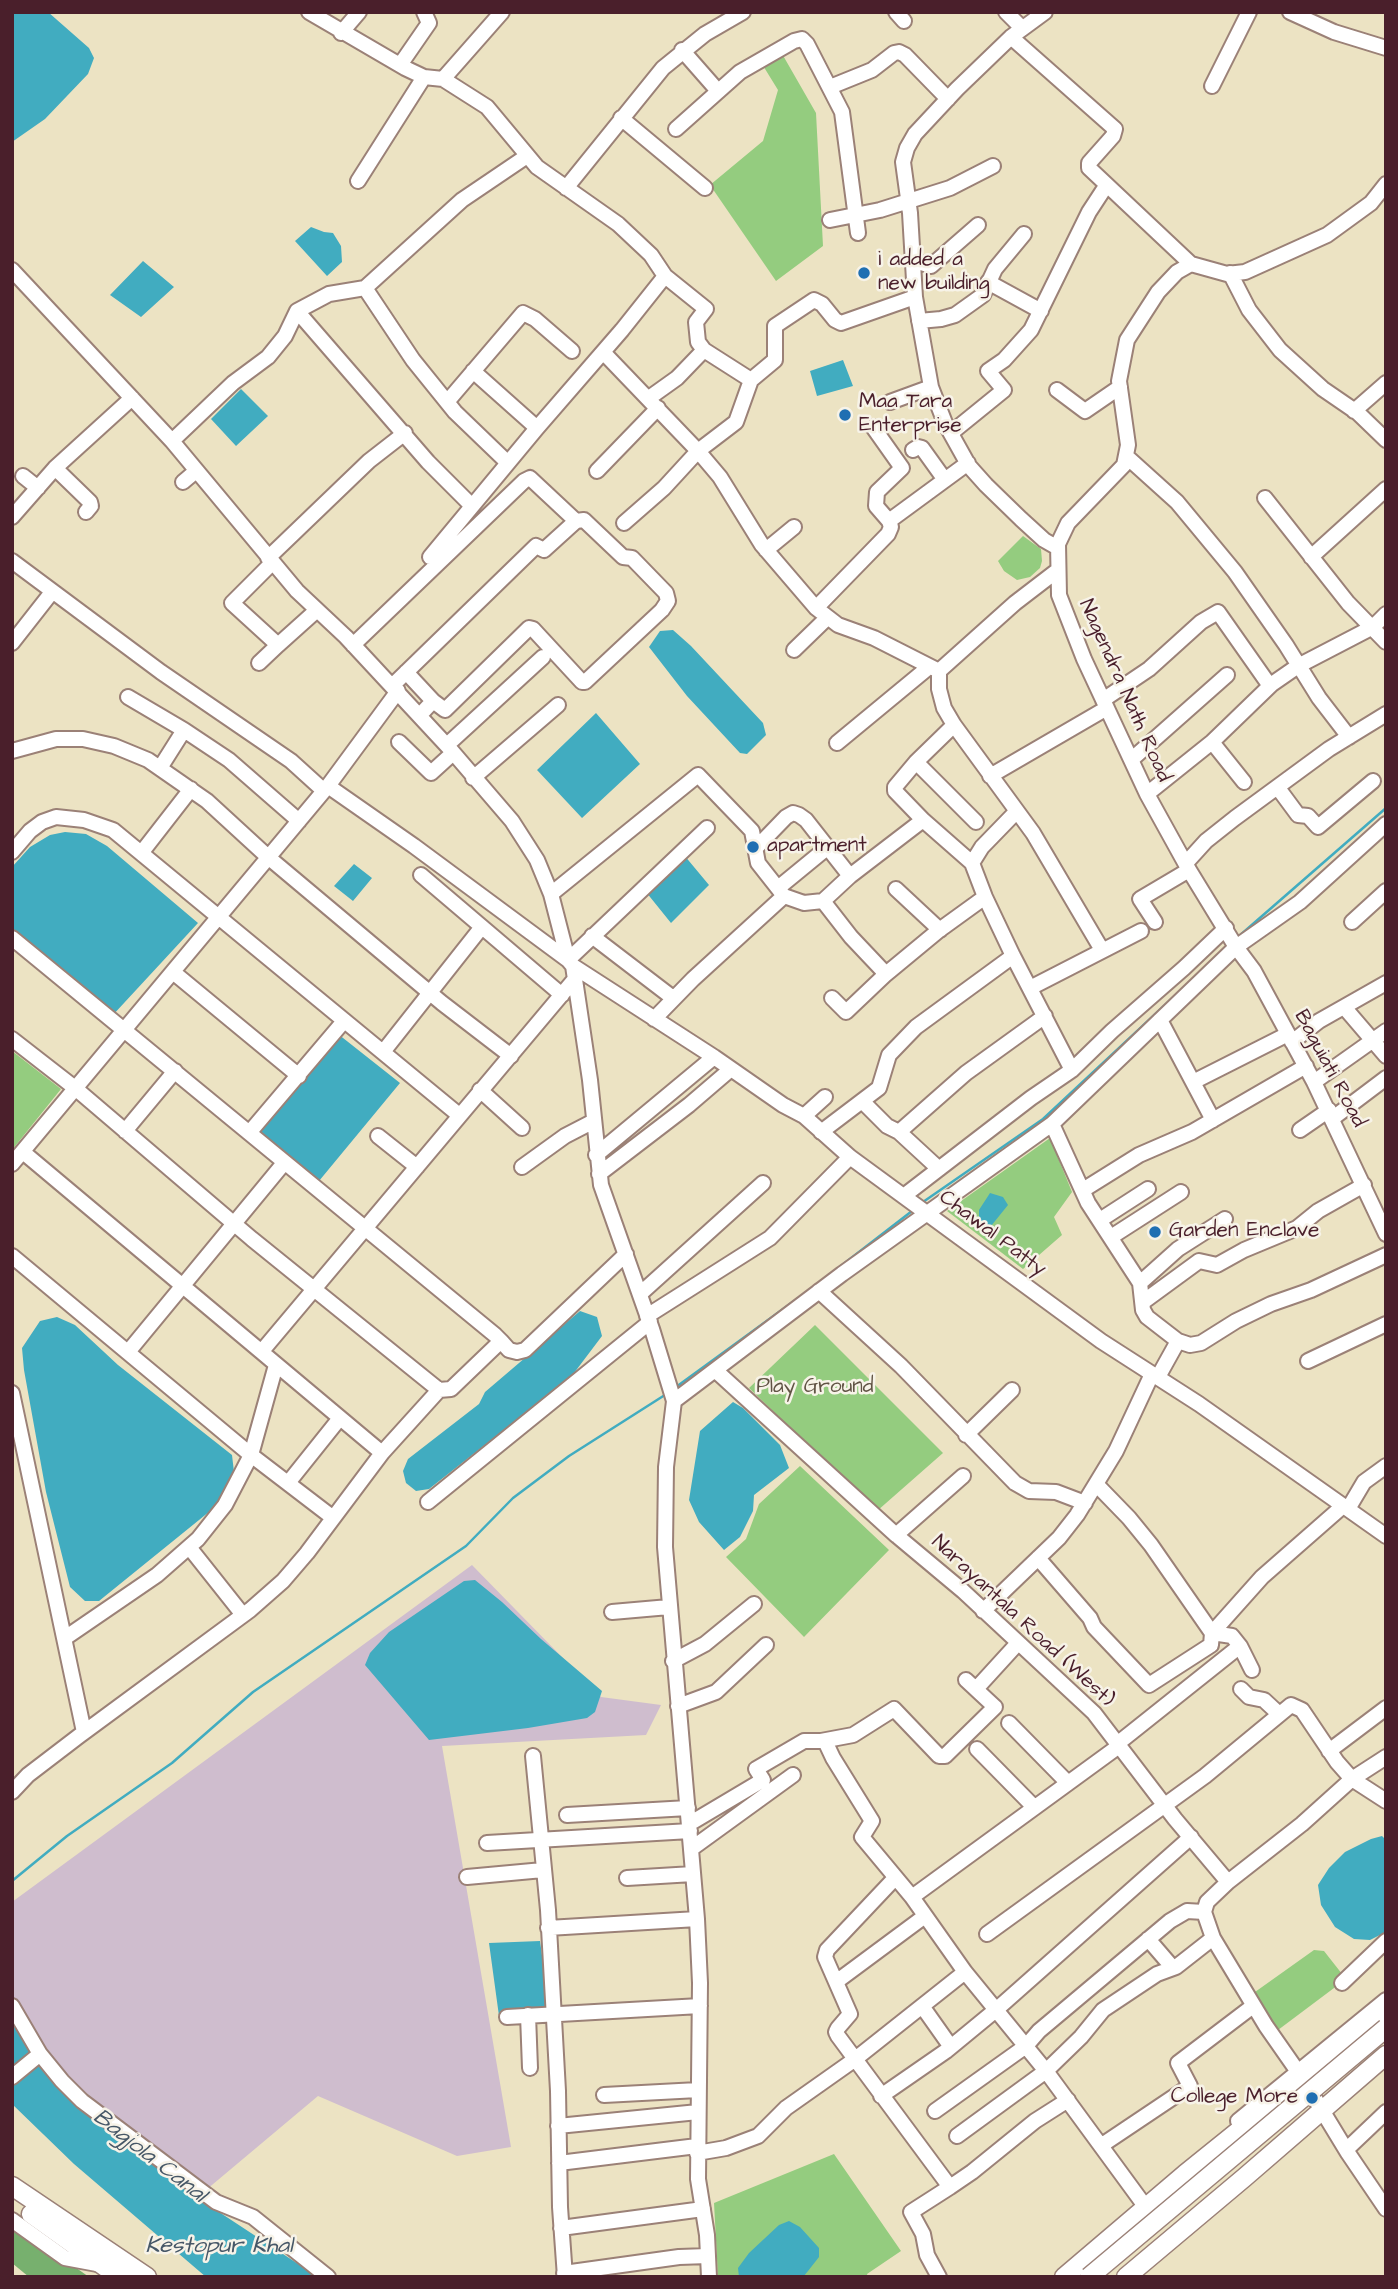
<!DOCTYPE html>
<style>
body{margin:0}
#map{position:relative;width:1398px;height:2289px;overflow:hidden;background:#ece3c3;font-family:"Architects Daughter",sans-serif}
canvas{display:block}
.frame{position:absolute;inset:0;border:14px solid #4a1f2b;pointer-events:none}
</style>
<div id="map">
<canvas width="1398" height="2289"></canvas>
<div class="frame"></div>
</div>
<script>
const g = document.querySelector('canvas').getContext('2d');
g.lineJoin = 'round';
function fillPath(path, color) { g.fillStyle = color; g.fill(path, 'evenodd'); }
const poly = rows => new Path2D(rows.map(r => 'M' + r).join(''));
function stroke(path, color, width, dash) { g.strokeStyle = color; g.lineWidth = width; g.lineCap = dash ? 'butt' : 'round'; g.setLineDash(dash || []); g.stroke(path); }
function drawText(font, color, halo, rows, align = 'center') {
  g.font = font + ' "Architects Daughter",sans-serif'; g.lineWidth = 5; g.setLineDash([]); g.textBaseline = 'middle'; g.strokeStyle = halo; g.fillStyle = color; for (const [text, x, y, turn = 0] of rows) {
    g.save(); g.translate(x, y); g.rotate((+turn || 0) * Math.PI / 180); g.textAlign = isNaN(turn) ? turn : align; if (halo) g.strokeText(text, 0, 0); g.fillText(text, 0, 0); g.restore();
  }
}
const industrial = poly([
 [472,1565,601,1697,661,1705,646,1735,442,1746,511,2147,457,2156,318,2096,206,2190,126,2128,41,2053,12,2000,12,1902]
]);
const green = poly([
 [781,52,816,113,823,246,776,281,710,185,763,141,778,90,762,64],
 [1023,536,1041,549,1042,561,1040,568,1030,577,1017,580,1004,571,998,561],
 [12,1051,61,1089,12,1150],
 [1050,1138,1072,1192,1054,1217,1062,1235,1023,1269,947,1211],
 [815,1325,943,1453,877,1511,749,1388],
 [800,1466,889,1550,804,1637,726,1557,746,1539,759,1504],
 [1314,1950,1324,1951,1346,1979,1278,2030,1255,1992],
 [834,2154,901,2251,867,2274,868,2277,718,2277,714,2203]
]);
const forest = poly([
 [12,2222,89,2277,29,2277,12,2263]
]);
const water = poly([
 [12,12,48,12,89,48,94,58,88,74,45,119,12,142],
 [311,227,324,232,333,233,341,246,342,262,327,276,295,241],
 [143,261,174,287,141,317,110,295],
 [843,360,853,386,817,396,810,371],
 [241,389,268,416,236,446,211,419],
 [673,630,691,646,763,723,766,735,747,754,740,753,687,696,649,647,660,631],
 [596,713,640,764,582,818,537,770],
 [65,832,86,834,107,846,198,923,112,1016,12,934,12,867,30,847,50,835],
 [684,855,709,885,671,923,646,892],
 [354,864,372,878,353,901,334,886],
 [338,1034,400,1083,319,1181,260,1131],
 [990,1193,1003,1197,1008,1205,991,1226,984,1227,979,1221,979,1210],
 [580,1311,597,1317,602,1336,571,1377,429,1489,416,1491,406,1483,403,1471,408,1459,479,1404,485,1392],
 [57,1317,75,1325,118,1365,232,1455,234,1472,220,1503,99,1601,85,1601,70,1587,46,1492,24,1370,22,1348,40,1321],
 [733,1402,743,1408,780,1445,789,1468,754,1495,753,1511,740,1537,724,1550,699,1522,689,1500,700,1431],
 [475,1580,502,1602,541,1639,602,1691,595,1712,587,1718,528,1728,429,1740,365,1665,370,1653,389,1632,464,1581],
 [1382,1836,1386,1840,1386,1932,1370,1940,1354,1939,1335,1927,1321,1905,1318,1885,1329,1868,1345,1852,1371,1839],
 [540,1941,550,2012,499,2016,489,1943],
 [12,2006,32,2052,184,2189,318,2277,206,2277,74,2164,12,2104],
 [789,2221,800,2227,819,2248,819,2257,808,2271,803,2277,739,2277,738,2268,749,2253,779,2225]
]);
const stream = poly([
 [1238,937,1386,808],
 [923,1202,1043,1119,1179,992],
 [815,1286,912,1211],
 [676,1387,801,1296],
 [12,1881,67,1836,172,1763,253,1692,466,1546,513,1498,569,1456,668,1393]
]);
const minor = poly([
 [309,12,405,68,424,77,443,79,487,107,537,167,618,224,651,255,665,276,706,309,696,322,698,342,704,350,677,378,649,398],
 [896,12,904,21],
 [1006,12,1022,28],
 [1045,12,1011,37,957,89,915,134,907,148,903,162,910,213,915,297,931,387,945,423,969,466,986,485,1021,519,1044,540,1058,548],
 [1290,12,1334,32,1386,48],
 [341,33,359,12],
 [1011,37,1115,129,1113,136,1089,163,1089,168,1191,264],
 [682,50,718,91],
 [400,65,429,23,424,12],
 [443,79,502,12],
 [1212,86,1249,12],
 [830,87,872,70,894,53,899,52,905,55,948,99],
 [621,118,705,188],
 [676,129,740,72,794,41,802,39,807,44,842,112,858,233],
 [358,181,424,77],
 [1386,184,1371,203,1327,235,1245,272,1227,274,1191,264,1177,272,1158,292,1127,340,1119,381,1128,445,1124,465,1068,523,1058,544,1059,595,1084,659,1147,794,1189,870,1236,947,1254,971,1314,1082,1386,1234],
 [566,188,663,68,705,34,743,12],
 [830,220,880,210,950,188,993,166],
 [912,260,931,266,978,225],
 [12,270,172,441,297,591,346,637,451,750,512,821,537,860,551,894,568,960,573,966,590,1080,601,1185,652,1329,674,1401,666,1467,665,1547,697,1919,700,1983,698,2179,707,2235,709,2277],
 [1230,273,1249,310,1280,350,1323,389,1358,413,1386,440],
 [988,282,1041,311],
 [297,311,428,462,472,506],
 [919,321,941,319,955,315,983,295,995,269,1024,234],
 [704,350,751,380],
 [603,352,698,451,720,477,762,545,816,608,838,625,874,638,939,671],
 [473,371,537,428],
 [1057,390,1085,411,1120,387],
 [447,402,523,313,535,319,572,351],
 [890,402,931,387],
 [1354,411,1386,383],
 [873,427,902,468,877,492,876,506,889,521,968,463],
 [951,433,1004,390,988,371,1004,360,1031,330,1089,212,1106,186],
 [172,441,233,383,268,357,285,336,297,311,329,294,365,288],
 [913,450,918,447,922,448,945,480],
 [1126,456,1177,502,1235,572,1286,645,1319,698,1349,737],
 [508,463,455,412,413,360,365,288,462,200,527,156],
 [55,468,90,502,91,506,86,512],
 [597,471,658,408],
 [23,476,38,488],
 [183,482,196,471],
 [1265,498,1348,603,1386,642],
 [12,517,55,468,132,398],
 [624,523,664,488,698,451,736,422,751,380,775,360,775,326,814,300,822,304,835,320,841,323,915,297],
 [766,550,794,527],
 [430,557,537,428,622,330,665,276],
 [1311,557,1386,489],
 [268,558,369,461,405,433],
 [12,561,161,672,291,761,323,790],
 [1058,570,1015,603,939,671,939,689,944,708,954,725,1033,833,1102,950],
 [816,608,888,534,891,527,889,521],
 [12,643,52,592],
 [278,645,317,610],
 [353,645,524,481,530,478,576,521,584,520,623,557,632,558,666,593,668,601,662,610,585,682,582,682,533,629,529,628,445,710,433,701,420,715],
 [794,650,827,618],
 [259,663,278,645,232,603,272,563],
 [406,672,433,701],
 [393,685,536,546,544,550,576,521],
 [128,697,184,730,160,768],
 [1103,700,1149,669,1201,622,1218,612,1270,686],
 [184,730,229,760,299,821],
 [399,742,431,773,453,753],
 [1212,742,1244,782],
 [837,743,929,667],
 [447,745,543,657],
 [12,751,56,739,83,739,114,746,148,760,207,801,268,857,442,1003,511,1056],
 [1131,760,1227,675],
 [916,762,976,822],
 [990,776,1107,708],
 [473,778,558,705],
 [328,786,414,846,568,960,707,828],
 [1278,788,1298,815,1308,816,1318,827,1373,781],
 [1147,794,1212,742,1272,684,1298,666,1373,627,1386,614],
 [923,820,895,791,895,787,916,762,954,725],
 [756,848,786,817,793,813,799,815,806,820,850,876],
 [12,852,30,831,42,822,56,817,84,820,113,830,459,1115],
 [142,852,191,789],
 [972,863,982,847,1016,812],
 [1186,863,1206,841,1235,818,1329,749,1386,714],
 [421,875,562,995],
 [778,888,828,847],
 [896,889,940,930],
 [551,894,698,775,752,831,758,863,784,896,804,903,823,901,851,937,886,974],
 [823,901,850,876,923,820,972,863,985,897,1013,956,1072,1070],
 [1155,922,1140,899,1189,870],
 [1352,922,1386,891],
 [592,936,673,998],
 [12,938,495,1335,501,1341,451,1389,439,1390,252,1239,75,1088,12,1039],
 [573,966,714,1057,783,1105,804,1116,850,1157,1101,1341,1199,1404,1386,1536],
 [173,972,299,1076],
 [1030,988,1141,931],
 [832,998,846,1012,886,974,938,931,985,897],
 [1344,1007,1386,1056],
 [654,1019,693,979,784,896],
 [1160,1020,1213,1120],
 [1292,1042,1319,1021,1386,983],
 [383,1052,481,928],
 [1193,1082,1288,1034],
 [1314,1082,1386,1031],
 [480,1090,522,1128],
 [863,1102,887,1126,899,1132,938,1168],
 [804,1116,825,1097],
 [1333,1118,1386,1078],
 [1052,1124,1088,1203,1140,1283,1143,1310,1147,1317,1178,1341,1190,1345,1201,1343,1236,1321,1271,1304,1311,1290,1386,1255],
 [1300,1130,1329,1110],
 [125,1131,175,1071],
 [821,1132,879,1088,889,1055,916,1027,1013,956],
 [899,1132,966,1073,1045,1016],
 [249,1133,344,1021],
 [378,1136,417,1167],
 [23,1152,382,1453],
 [596,1155,714,1057],
 [12,1164,328,786,398,691],
 [522,1167,565,1136,594,1121],
 [599,1174,689,1105,731,1069],
 [1083,1190,1139,1155,1192,1132,1306,1066],
 [905,1195,1031,1098,1072,1070,1112,1031,1184,968,1226,928],
 [1100,1220,1148,1189],
 [1111,1237,1181,1192],
 [12,1256,251,1455,332,1517],
 [1140,1283,1178,1249,1225,1219],
 [819,1291,901,1366,1015,1483,1029,1491,1056,1492,1085,1503],
 [640,1294,763,1183],
 [1143,1302,1199,1261,1217,1265,1244,1250,1297,1228,1318,1211,1364,1185],
 [647,1316,770,1238,850,1157],
 [501,1341,509,1350,517,1352,525,1350,626,1254],
 [262,1351,574,980],
 [128,1352,284,1163],
 [1308,1361,1386,1324],
 [715,1370,896,1535,963,1591,1094,1713,1175,1819,1228,1882,1207,1902,1204,1912,1213,1938,1266,2026,1303,2079,1348,2153,1386,2209],
 [1158,1377,1178,1341],
 [12,1393,84,1732],
 [674,1401,842,1274,1052,1124,1236,947,1300,902,1386,824],
 [966,1435,1012,1390],
 [288,1483,340,1418],
 [1096,1484,1129,1518,1151,1545,1212,1633,1262,1577,1343,1506],
 [428,1502,650,1322],
 [1348,1509,1364,1482,1386,1466],
 [896,1535,963,1476],
 [189,1547,243,1615],
 [1038,1558,1090,1618,1094,1627,1149,1685,1211,1645,1212,1633,1232,1636,1240,1646,1252,1670],
 [983,1611,1059,1538,1077,1515,1116,1451,1152,1374],
 [612,1612,669,1607],
 [65,1638,157,1575,198,1539,225,1505,251,1455,276,1365],
 [673,1661,705,1644,754,1604],
 [976,1689,1018,1643],
 [1241,1689,1249,1697,1264,1700,1278,1713],
 [678,1706,716,1692,766,1645],
 [1009,1723,1068,1783],
 [825,1741,833,1758,872,1821,862,1837,912,1897,965,1972,1046,2071,1142,2202],
 [1117,1744,1240,1646],
 [977,1749,1034,1807],
 [1329,1751,1386,1708],
 [533,1756,548,1910,558,2091,560,2207,565,2277],
 [12,1792,28,1775,79,1736,250,1610,283,1581,307,1553,382,1453,439,1390],
 [567,1815,688,1808],
 [689,1824,763,1780,756,1769,804,1741,821,1741,853,1735,894,1709,939,1756,945,1756,995,1707,966,1680],
 [487,1843,690,1831],
 [691,1849,793,1775],
 [467,1877,543,1870],
 [627,1878,693,1874],
 [895,1878,827,1950,825,1957,850,2014,838,2028,836,2032,838,2036,950,2187,911,2212,923,2234,927,2255,939,2277],
 [1228,1882,1302,1824,1352,1779,1386,1757],
 [912,1897,1119,1746],
 [548,1928,697,1919],
 [987,1934,1205,1776,1291,1705,1302,1710,1337,1762,1352,1779,1386,1801],
 [1148,1939,1173,1968],
 [836,1982,925,1916],
 [1342,1983,1386,1941],
 [12,2006,40,2054,62,2081,82,2101,216,2202,253,2217,328,2277],
 [922,2006,951,2047],
 [528,2015,530,2068],
 [507,2017,700,2006],
 [12,2077,40,2054],
 [604,2095,698,2090],
 [881,2096,946,2051,997,2009,1191,1837],
 [935,2111,1026,2046,1039,2031,1170,1921,1187,1911,1204,1912],
 [1238,2121,1386,2000],
 [558,2126,698,2112],
 [957,2136,1046,2071,1081,2037,1103,2010,1157,1974,1176,1967,1213,1938],
 [1102,2145,1190,2086,1178,2063,1253,2006],
 [1346,2150,1386,2112],
 [697,2153,726,2148,758,2136,786,2108,854,2060,965,1972],
 [559,2163,697,2146],
 [950,2187,972,2172,1035,2121,1068,2100],
 [12,2220,65,2258,97,2264],
 [561,2228,703,2209],
 [564,2273,679,2257,708,2256]
]);
const major = poly([
 [12,2186,147,2277],
 [31,2214,119,2277],
 [1064,2277,1185,2174,1386,2012],
 [1126,2277,1245,2177,1386,2055]
]);
const majorBridge = poly([
 [1089,2277,1386,2028]
]);
const markers = [
 [864,273,7,"#1f6fb2"],
 [845,415,7,"#1f6fb2"],
 [753,847,7,"#1f6fb2"],
 [1155,1232,7,"#1f6fb2"],
 [1312,2098,7,"#1f6fb2"]
];
const poiNames = [
 ["i added a",878,261],
 ["new building",878,285],
 ["Maa Tara",859,403],
 ["Enterprise",859,427],
 ["apartment",767,847],
 ["Garden Enclave",1169,1232],
 ["College More",1298,2098,"right"]
];
const streetNames = [
 ["Nagendra Nath Road",1124,691,66],
 ["Baguiati Road",1329,1069,62],
 ["Chawal Patty",992,1234,37],
 ["Narayantala Road (West)",1022,1622,43]
];
const parkNames = [
 ["Play Ground",815,1388]
];
const waterNames = [
 ["Bagjola Canal",149,2157,38],
 ["Kestopur Khal",219,2247]
];
fillPath(industrial, '#cfbdce');
fillPath(green, '#94cc7f');
fillPath(forest, '#77b06e');
fillPath(water, '#41acc0');
stroke(stream, '#41acc0', 2.5);
stroke(minor, '#9b8177', 18);
stroke(major, '#9b8177', 21);
stroke(minor, '#fff', 14);
stroke(major, '#fff', 18);
stroke(majorBridge, '#9b8177', 21, []);
stroke(majorBridge, '#fff', 18);
for (const [x, y, r, color] of markers) { const dot = new Path2D(); dot.arc(x, y, r, 0, 2 * Math.PI); g.fillStyle = color; g.fill(dot); stroke(dot, '#f7f3e8', 2.5); }
drawText('21px', '#4a1f2b', '#f7f3e8', poiNames, 'left');
drawText('21px', '#4a1f2b', '#f7f3e8', streetNames);
drawText('21px', '#605344', '#f7f3e8', parkNames);
drawText('italic 23px', '#465767', '#f7f3e8', waterNames);
</script>
